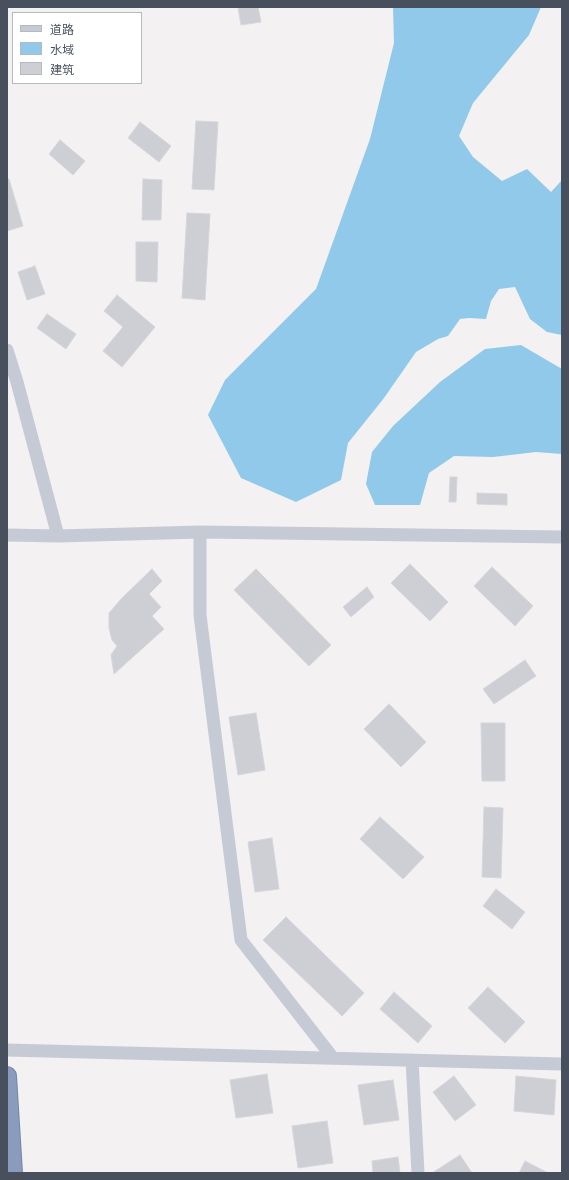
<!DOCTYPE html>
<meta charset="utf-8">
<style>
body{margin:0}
#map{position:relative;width:569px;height:1180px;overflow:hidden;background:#f3f1f1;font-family:Mulish,"Noto Sans SC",sans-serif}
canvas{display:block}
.frame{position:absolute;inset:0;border:8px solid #49505d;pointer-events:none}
.legend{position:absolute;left:12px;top:12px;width:130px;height:72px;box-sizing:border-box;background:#fff;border:1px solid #b6b9be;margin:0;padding:5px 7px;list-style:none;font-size:12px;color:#49505d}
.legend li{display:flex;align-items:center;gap:8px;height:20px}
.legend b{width:20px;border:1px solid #b6b9be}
</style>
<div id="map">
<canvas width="569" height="1180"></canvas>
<div class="frame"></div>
<ul class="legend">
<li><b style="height:5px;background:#c5cad5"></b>道路</li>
<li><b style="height:11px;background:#90c9e9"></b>水域</li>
<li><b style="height:11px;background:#cecfd5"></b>建筑</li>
</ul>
</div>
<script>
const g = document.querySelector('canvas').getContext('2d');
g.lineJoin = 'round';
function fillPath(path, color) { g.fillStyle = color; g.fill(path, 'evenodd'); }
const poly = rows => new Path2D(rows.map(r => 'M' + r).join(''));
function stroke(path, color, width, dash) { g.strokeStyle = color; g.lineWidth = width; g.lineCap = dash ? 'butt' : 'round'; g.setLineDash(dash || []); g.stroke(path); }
const water = poly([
 [393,7,541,7,529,35,473,103,459,136,473,157,502,181,527,169,551,192,562,180,562,335,547,332,530,319,515,287,499,289,491,301,486,319,469,318,460,319,448,336,438,339,416,352,384,398,348,443,341,480,296,502,241,478,208,415,225,380,316,289,370,139,394,43],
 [521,345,562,369,562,454,536,452,493,457,454,456,429,473,420,505,375,505,366,484,372,452,393,426,440,382,485,349]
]);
const building = poly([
 [238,7,258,7,261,22,241,25,238,7],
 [196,121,218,122,214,190,192,189,196,121],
 [140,122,171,146,159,162,128,138,140,122],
 [60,140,85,161,73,175,49,154,60,140],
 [7,179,9,179,23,226,7,231,7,179],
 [143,179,162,180,161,220,142,220,143,179],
 [187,213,210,214,205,300,182,298,187,213],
 [136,242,158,242,157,282,136,281,136,242],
 [35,266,45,294,27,300,18,272,35,266],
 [117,295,155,327,122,367,103,351,123,327,104,311,117,295],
 [47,314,76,334,66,349,37,328,47,314],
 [450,477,457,477,456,502,449,502,450,477],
 [477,493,507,494,507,505,477,504,477,493],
 [410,564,448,602,430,621,391,583,410,564],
 [492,567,533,606,515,626,474,586,492,567],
 [152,569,162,581,149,594,161,607,152,616,164,629,114,674,111,655,117,646,112,640,109,628,109,613,122,598,152,569],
 [256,569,331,645,309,666,234,590,256,569],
 [367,587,374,597,351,617,343,607,367,587],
 [525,660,536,676,494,704,483,689,525,660],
 [389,704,426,742,401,767,364,729,389,704],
 [256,713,265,770,238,775,229,717,256,713],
 [481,723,505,723,505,781,482,781,481,723],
 [484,807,503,808,501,878,482,877,484,807],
 [380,817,424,857,403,879,360,839,380,817],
 [272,838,279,889,255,892,248,842,272,838],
 [496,889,525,912,512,929,483,906,496,889],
 [286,917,364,993,342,1016,263,940,286,917],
 [488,987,525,1022,505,1043,468,1008,488,987],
 [394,992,432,1026,418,1043,380,1009,394,992],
 [267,1074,273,1113,236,1118,230,1080,267,1074],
 [454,1076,476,1105,455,1121,433,1092,454,1076],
 [516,1076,556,1080,554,1115,514,1111,516,1076],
 [393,1080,399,1120,364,1125,358,1085,393,1080],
 [327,1121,333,1163,298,1168,292,1126,327,1121],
 [460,1155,472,1173,432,1173,460,1155],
 [398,1157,400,1173,373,1173,372,1161,398,1157],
 [525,1161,548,1173,519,1173,525,1161]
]);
const minor = poly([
 [7,350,17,382,58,536],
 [200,532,200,615,241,940,333,1058],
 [7,535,58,536,200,532,562,537],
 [7,1050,562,1064],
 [412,1060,418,1173]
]);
const highway = poly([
 [7,1076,13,1173]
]);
fillPath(water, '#90c9e9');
fillPath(building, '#cecfd5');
stroke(building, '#d5d6dc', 1);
stroke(highway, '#7586a9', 20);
stroke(minor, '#c5cad5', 13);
stroke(highway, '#8a9bbd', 18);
</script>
